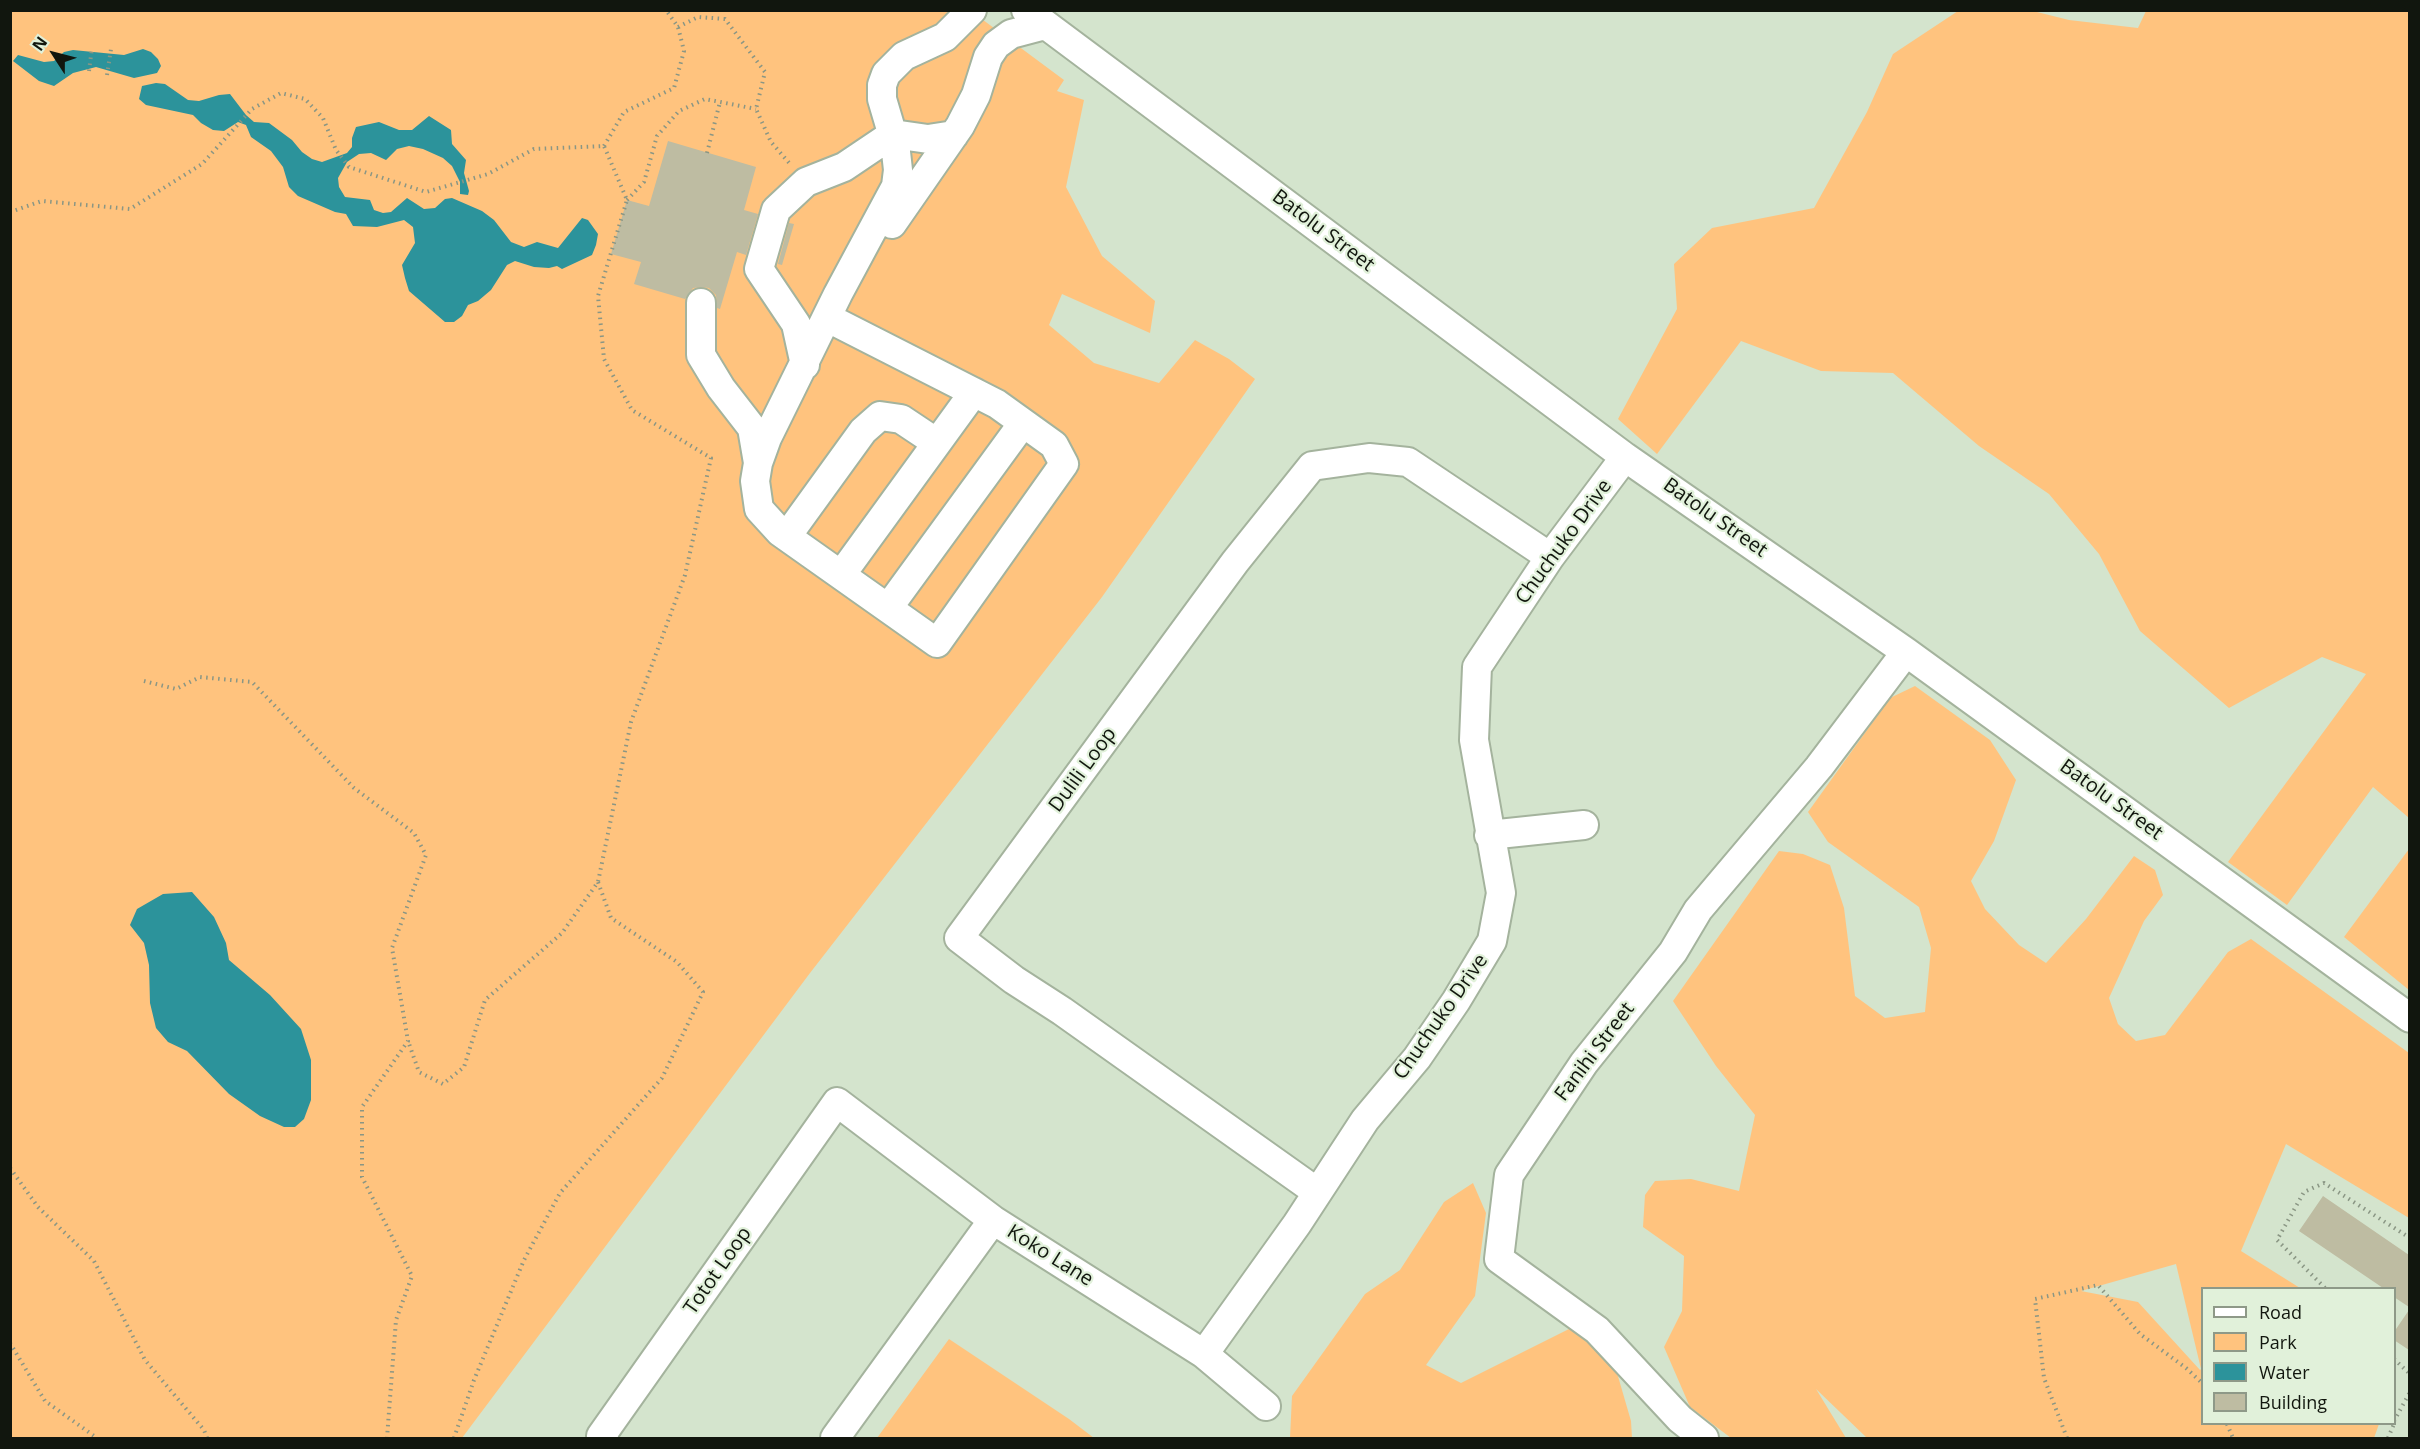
<!DOCTYPE html>
<style>
body{margin:0}
#map{position:relative;width:2420px;height:1449px;overflow:hidden;background:#d4e4cd;font-family:"Open Sans",sans-serif}
canvas{display:block}
.frame{position:absolute;inset:0;border:12px solid #11160e;pointer-events:none}
.legend{position:absolute;left:2201px;top:1287px;width:195px;height:138px;box-sizing:border-box;background:#e1f1da;border:2px solid #8e9988;margin:0;padding:8px 10px;list-style:none;font-size:18px;color:#11160e}
.legend li{display:flex;align-items:center;gap:12px;height:30px}
.legend b{width:30px;border:2px solid #8e9988}
.north{position:absolute;left:24px;top:24px;width:60px;height:60px;-webkit-text-stroke:4px #e1f1da;paint-order:stroke;rotate:306deg;font-size:16px;font-weight:700;line-height:24px;text-align:center;color:#11160e}
.north::after{content:'';display:block;margin:auto;width:21px;height:27px;background:#11160e;clip-path:polygon(50% 0,100% 100%,50% 72%,0 100%)}
</style>
<div id="map">
<canvas width="2420" height="1449"></canvas>
<div class="frame"></div>
<ul class="legend">
<li><b style="height:8px;background:#fff"></b>Road</li>
<li><b style="height:16px;background:#ffc37e"></b>Park</li>
<li><b style="height:16px;background:#2c939b"></b>Water</li>
<li><b style="height:16px;background:#bebca2"></b>Building</li>
</ul>
<div class="north">N</div>
</div>
<script>
const g = document.querySelector('canvas').getContext('2d');
g.lineJoin = 'round';
function fillPath(path, color) { g.fillStyle = color; g.fill(path, 'evenodd'); }
const poly = rows => new Path2D(rows.map(r => 'M' + r).join(''));
function stroke(path, color, width, dash) { g.strokeStyle = color; g.lineWidth = width; g.lineCap = dash ? 'butt' : 'round'; g.setLineDash(dash || []); g.stroke(path); }
function drawText(font, color, halo, rows, align = 'center') {
  g.font = font + ' "Open Sans",sans-serif'; g.lineWidth = 4.5; g.setLineDash([]); g.textBaseline = 'middle'; g.strokeStyle = halo; g.fillStyle = color; for (const [text, x, y, turn = 0] of rows) {
    g.save(); g.translate(x, y); g.rotate((+turn || 0) * Math.PI / 180); g.textAlign = isNaN(turn) ? turn : align; if (halo) g.strokeText(text, 0, 0); g.fillText(text, 0, 0); g.restore();
  }
}
const green = poly([
 [10,11,971,11,1064,80,1057,91,1084,100,1066,187,1102,256,1155,301,1150,333,1062,294,1049,325,1094,363,1159,383,1195,340,1229,359,1255,379,1102,597,810,973,462,1438,11,1438],
 [1958,11,2033,11,2069,20,2138,28,2146,11,2409,11,2409,818,2373,787,2287,905,2228,862,2366,674,2322,657,2229,708,2140,631,2099,554,2049,494,1979,446,1893,373,1821,371,1741,341,1657,454,1618,419,1677,309,1674,264,1712,228,1814,208,1867,112,1893,54],
 [1915,686,1990,740,2016,780,1994,841,1971,881,1985,909,2019,945,2046,963,2086,919,2134,856,2155,870,2163,895,2144,921,2109,998,2118,1024,2136,1041,2165,1035,2228,952,2251,939,2409,1053,2409,1218,2286,1144,2241,1251,2300,1288,2202,1288,2202,1424,2379,1424,2374,1438,1867,1438,1816,1389,1846,1438,1731,1438,1690,1407,1664,1347,1682,1311,1684,1256,1643,1227,1645,1195,1655,1181,1691,1179,1739,1191,1755,1115,1716,1066,1673,1001,1779,851,1803,854,1830,865,1844,908,1855,996,1885,1018,1925,1012,1931,948,1919,907,1828,842,1808,812,1890,698],
 [2176,1264,2201,1369,2200,1370,2138,1302,2081,1291],
 [2409,849,2409,990,2344,937],
 [1473,1183,1486,1213,1475,1296,1426,1365,1461,1383,1571,1328,1613,1359,1631,1421,1632,1438,1290,1438,1292,1396,1365,1294,1400,1270,1444,1202],
 [949,1339,1069,1419,1094,1438,877,1438]
]);
const water = poly([
 [143,49,151,52,158,59,161,66,157,73,134,78,96,67,73,73,54,86,39,81,13,61,18,55,44,62,54,61,64,52,73,50,124,55],
 [156,83,165,84,188,100,199,101,219,95,230,94,246,115,254,122,269,123,292,140,302,152,312,159,322,162,347,153,352,147,352,138,356,127,379,122,399,130,412,130,429,116,451,130,452,144,466,160,464,173,469,191,468,195,460,194,460,182,452,166,443,158,423,149,409,146,397,149,386,160,371,153,359,154,347,162,338,178,339,187,345,197,370,200,374,210,383,213,391,212,407,198,424,209,435,208,445,199,452,198,482,211,494,220,511,242,524,247,537,242,558,248,582,218,588,220,598,234,596,245,592,255,562,269,557,266,549,268,534,267,515,261,507,265,491,290,478,301,468,305,462,316,454,322,445,322,409,291,405,278,402,265,415,243,413,227,404,220,377,227,353,226,346,214,335,212,298,196,289,187,283,167,271,151,251,137,246,125,238,122,224,131,213,130,201,123,193,115,146,105,139,99,142,86],
 [192,892,214,917,226,943,229,960,270,995,301,1029,311,1060,311,1100,304,1119,295,1127,284,1127,260,1116,229,1094,187,1051,168,1042,156,1028,150,1003,149,965,144,943,130,925,137,909,163,894]
]);
const building = poly([
 [668,141,756,167,744,210,758,214,746,255,737,252,720,309,717,308,716,295,709,288,702,287,693,288,685,299,634,284,641,262,611,254,627,200,649,206],
 [789,223,794,224,782,265,778,264],
 [2323,1196,2409,1255,2409,1307,2394,1297,2394,1288,2383,1288,2299,1231],
 [2409,1310,2409,1350,2394,1340,2394,1332]
]);
const path = poly([
 [678,27,698,17,725,19,765,72,756,109,771,142,791,165],
 [89,71,92,48],
 [107,75,111,49],
 [604,146,624,112,674,88,684,51,678,27,666,10],
 [707,153,720,102],
 [627,200,644,182,657,136,679,111,705,99,756,109],
 [10,212,42,201,130,209,202,164,252,109,281,93,305,99,323,118,336,150,349,167,426,192,488,174,534,149,604,146,627,200,598,296,604,359,632,410,711,458,685,575,631,722,598,882,562,933,485,1000,464,1067,443,1084,419,1072,408,1041],
 [144,681,176,689,200,677,252,682,354,788,414,833,426,855,392,948,408,1041,362,1107,362,1177,412,1276,396,1320,387,1438],
 [10,1168,38,1207,94,1261,145,1360,204,1430,207,1438],
 [2325,1288,2277,1240,2304,1192,2324,1183,2410,1238],
 [10,1343,45,1401,97,1438],
 [2394,1359,2410,1374],
 [2394,1421,2410,1392],
 [2227,1424,2233,1438],
 [454,1438,474,1380,524,1260,560,1193,662,1078,703,992,677,962,611,918,598,882],
 [2067,1438,2044,1378,2035,1299,2098,1285,2140,1334,2186,1368,2202,1383],
 [2388,1438,2394,1424]
]);
const minor = poly([
 [1026,10,1625,457,1906,652,2410,1018],
 [892,224,960,126,976,95,988,57,996,45,1011,34,1045,25],
 [701,303,701,355,721,388,752,428,758,463],
 [828,318,997,404,1054,445,1064,464,937,643,780,532,759,509,755,481,758,463,767,438,838,294,896,186,898,170,895,143,882,99,882,85,886,74,904,56,945,37,972,10],
 [805,365,796,324,759,269,776,210,806,182,844,167,893,134,928,139,954,135],
 [787,536,863,431,880,416,901,419,937,443],
 [841,575,974,392],
 [888,608,1023,423],
 [1489,835,1584,825],
 [1317,1192,1062,1011,1014,980,959,938,1235,562,1312,466,1369,458,1408,462,1550,557],
 [1204,1354,1297,1224,1365,1120,1417,1058,1456,1001,1492,941,1501,893,1474,740,1477,667,1550,557,1625,457],
 [604,1438,601,1436,837,1102,993,1220,1204,1354,1266,1406],
 [835,1438,993,1220],
 [1704,1438,1680,1419,1597,1330,1499,1259,1509,1175,1584,1063,1673,952,1698,910,1819,767,1906,652]
]);
const streetNames = [
 ["Batolu Street",1323,231,37],
 ["Batolu Street",1715,518,35],
 ["Chuchuko Drive",1564,542,-54],
 ["Dulili Loop",1083,770,-54],
 ["Batolu Street",2111,800,36],
 ["Chuchuko Drive",1441,1017,-55],
 ["Fanihi Street",1595,1052,-53],
 ["Koko Lane",1050,1256,32],
 ["Totot Loop",718,1271,-55]
];
fillPath(green, '#ffc37e');
fillPath(water, '#2c939b');
fillPath(building, '#bebca2');
stroke(minor, '#a4b39d', 32);
stroke(path, '#8a9684', 4, [1.5, 4.5]);
stroke(minor, '#fff', 28);
drawText('20px', '#11160e', '#e1f1da', streetNames);
</script>
